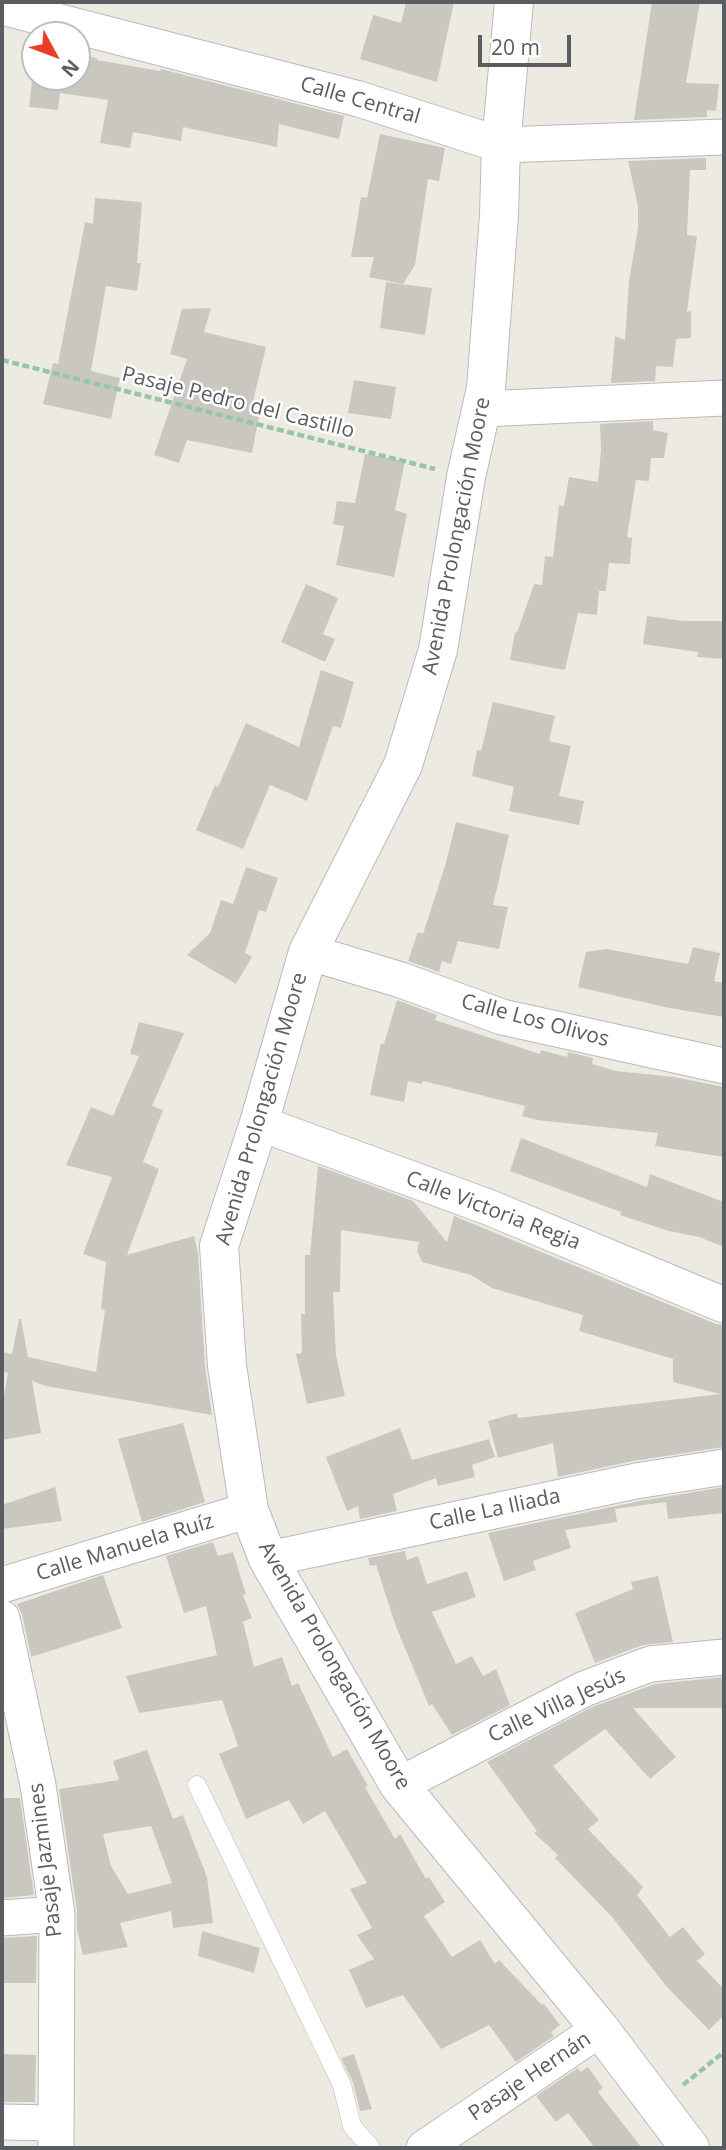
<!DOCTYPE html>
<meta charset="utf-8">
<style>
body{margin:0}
#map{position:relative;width:726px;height:2150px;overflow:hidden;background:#edebe1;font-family:"Open Sans",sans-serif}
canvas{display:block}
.frame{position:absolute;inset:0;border:4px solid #5a5d62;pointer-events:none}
.north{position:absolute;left:21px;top:21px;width:70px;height:70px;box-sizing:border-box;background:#fff;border:2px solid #bdbec0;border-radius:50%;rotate:131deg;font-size:19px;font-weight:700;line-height:28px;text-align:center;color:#5a5d62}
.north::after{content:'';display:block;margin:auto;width:24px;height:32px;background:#eb3c29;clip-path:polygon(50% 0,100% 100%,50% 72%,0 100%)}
.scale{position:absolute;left:478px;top:35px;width:93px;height:32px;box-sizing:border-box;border:4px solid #5a5d62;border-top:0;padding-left:9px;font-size:21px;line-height:24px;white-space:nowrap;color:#5a5d62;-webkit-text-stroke:5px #fff;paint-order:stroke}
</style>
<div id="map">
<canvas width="726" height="2150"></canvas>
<div class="frame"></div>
<div class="north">N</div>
<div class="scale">20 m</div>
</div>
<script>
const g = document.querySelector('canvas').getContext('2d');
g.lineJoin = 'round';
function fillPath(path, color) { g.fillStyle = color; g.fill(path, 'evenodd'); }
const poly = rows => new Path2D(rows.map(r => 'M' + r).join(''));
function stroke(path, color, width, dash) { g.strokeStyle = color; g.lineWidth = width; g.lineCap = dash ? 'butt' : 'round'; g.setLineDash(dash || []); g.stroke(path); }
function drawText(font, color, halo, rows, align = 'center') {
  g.font = font + ' "Open Sans",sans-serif'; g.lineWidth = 5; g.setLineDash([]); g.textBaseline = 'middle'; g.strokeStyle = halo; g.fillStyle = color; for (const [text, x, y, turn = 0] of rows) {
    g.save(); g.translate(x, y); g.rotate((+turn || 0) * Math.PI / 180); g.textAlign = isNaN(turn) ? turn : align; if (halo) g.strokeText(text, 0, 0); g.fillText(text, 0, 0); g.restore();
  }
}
const building = poly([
 [406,2,454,2,437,82,360,59,373,15,401,23],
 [652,2,700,2,686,83,719,84,716,111,707,110,707,117,634,120],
 [77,54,97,58,97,60,160,71,161,69,344,116,339,139,279,124,277,147,183,127,181,141,133,132,130,148,100,143,108,100,60,93,58,110,29,107,35,55,35,77,77,77],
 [380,134,445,148,439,181,428,179,415,265,403,284,369,277,374,257,351,257,361,197,367,198],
 [706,158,706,170,690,170,687,235,697,236,687,312,691,311,691,338,676,339,673,367,656,366,655,381,611,383,615,336,625,340,629,281,638,228,638,206,628,161],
 [95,198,142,202,137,263,141,263,137,291,106,286,91,371,120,378,111,419,43,404,53,363,58,364,85,222,93,224],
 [386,282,432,288,425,335,380,328],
 [211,308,204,332,266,347,250,414,259,416,252,453,187,440,179,463,154,455,187,359,170,354,182,309],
 [354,380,396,387,391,419,348,413],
 [653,421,653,430,668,433,664,458,651,458,649,481,636,480,627,537,632,538,630,564,609,563,606,591,599,591,597,615,578,613,565,670,510,660,515,632,517,633,534,584,542,585,545,556,553,557,559,505,564,506,569,477,598,482,601,450,600,424],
 [365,454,405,461,395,510,407,514,394,577,336,565,344,526,333,524,337,501,355,503],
 [306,584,338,598,323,634,335,639,325,662,281,642],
 [647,616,684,621,724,621,724,659,697,657,698,652,643,644],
 [321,670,354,682,341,728,333,726,307,801,270,785,243,849,196,830,215,785,218,787,246,723,299,747],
 [493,702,555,716,549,741,571,746,559,796,584,801,579,825,509,811,514,787,472,776,477,750,481,751],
 [456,822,509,835,493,905,508,907,499,949,458,941,451,964,442,961,439,972,408,961,418,932,423,934,445,866],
 [246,867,278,878,266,912,259,910,245,953,252,957,236,984,187,955,210,933,221,900,233,904],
 [693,947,720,953,714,981,724,983,724,1017,669,1008,578,987,586,952,606,949,688,964],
 [397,1000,437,1015,435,1020,540,1054,541,1050,567,1057,568,1052,593,1058,592,1064,616,1071,674,1077,724,1087,724,1157,655,1146,658,1133,537,1120,522,1116,525,1106,423,1081,422,1084,408,1081,404,1102,370,1095,381,1043,384,1044],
 [139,1022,184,1033,152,1106,163,1110,143,1162,159,1169,127,1255,194,1236,198,1253,205,1367,212,1415,46,1386,32,1381,41,1433,2,1440,2,1407,8,1373,2,1371,2,1352,12,1354,19,1319,21,1319,28,1357,96,1372,105,1310,101,1309,106,1262,83,1254,112,1177,66,1165,91,1107,113,1116,139,1056,130,1054],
 [521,1138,647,1187,650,1174,724,1202,724,1247,699,1237,669,1231,620,1215,621,1212,510,1171],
 [318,1166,413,1201,447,1242,454,1216,716,1324,724,1325,724,1447,633,1461,558,1477,553,1443,498,1458,488,1421,517,1413,518,1418,720,1394,673,1382,673,1359,579,1331,583,1315,492,1288,471,1275,422,1262,417,1251,419,1242,341,1230,340,1292,333,1292,336,1356,345,1396,307,1404,296,1354,302,1353,301,1314,305,1314,305,1255,310,1255],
 [183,1423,205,1502,142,1522,118,1439],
 [400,1428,412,1460,489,1439,495,1457,472,1465,475,1477,438,1486,436,1478,393,1494,397,1511,360,1519,358,1506,347,1511,326,1457],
 [55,1487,62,1521,2,1529,2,1505],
 [724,1487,724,1513,668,1519,666,1502,615,1509,617,1522,565,1530,571,1548,533,1561,536,1570,504,1581,488,1533,640,1501],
 [213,1542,218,1556,233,1552,246,1594,243,1595,252,1618,243,1622,254,1667,282,1657,292,1686,298,1683,333,1757,347,1749,368,1786,365,1787,395,1839,400,1834,426,1879,429,1877,445,1902,424,1916,452,1957,480,1940,495,1964,499,1960,542,2005,544,2004,560,2025,551,2032,554,2036,516,2062,489,2025,441,2049,403,1995,366,2008,349,1970,374,1959,357,1935,372,1928,350,1889,367,1883,325,1811,303,1824,289,1800,246,1819,219,1754,238,1746,222,1700,139,1713,126,1676,217,1655,206,1606,184,1613,166,1556],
 [405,1551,407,1560,418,1556,427,1584,467,1571,476,1597,432,1612,456,1664,472,1656,483,1676,496,1669,510,1705,452,1735,432,1704,429,1706,395,1624,376,1565,370,1566,368,1558],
 [103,1575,122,1628,31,1657,22,1614,17,1604],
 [658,1576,673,1642,643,1645,595,1663,575,1613,633,1589,631,1582],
 [724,1677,724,1708,633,1708,676,1757,650,1779,605,1729,553,1766,599,1820,588,1829,643,1887,637,1895,670,1937,683,1927,705,1954,697,1961,724,1989,724,2015,709,2030,667,1987,612,1917,555,1858,558,1855,534,1833,537,1831,487,1762,592,1707,655,1684],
 [147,1750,173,1819,183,1815,207,1877,213,1923,173,1928,171,1911,120,1923,128,1947,83,1955,77,1930,77,1911,59,1789,119,1780,113,1761],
 [151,1826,172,1883,128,1894,111,1866,103,1834],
 [2,1798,20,1798,34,1895,2,1898],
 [202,1931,260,1948,254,1973,198,1956],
 [37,1936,36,1983,2,1983,2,1938],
 [2,2054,36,2055,35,2102,2,2102],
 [354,2054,372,2109,360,2111,353,2082,341,2058],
 [588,2067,603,2088,598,2092,642,2148,595,2148,568,2113,556,2122,536,2096,578,2068,581,2072]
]);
const path = poly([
 [2,360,435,469],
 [683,2085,724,2052]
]);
const lane = poly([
 [197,1785,342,2085,352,2126,371,2148]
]);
const street = poly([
 [2,7,359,99,501,145,724,137],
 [482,409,724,398],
 [308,952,401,980,502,1017,724,1066],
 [259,1123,488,1207,724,1305],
 [268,1559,636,1481,724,1467],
 [2,1585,249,1510],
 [2,1618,38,1785,57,1914,56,2148],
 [399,1785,584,1689,650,1664,724,1657],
 [2,1918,57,1914],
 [2,2122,56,2123],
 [424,2148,600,2029]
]);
const secondary = poly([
 [514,2,501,145,499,215,486,388,466,477,438,650,403,765,308,952,259,1123,219,1246,227,1366,249,1510,268,1559,399,1785,600,2029,690,2148]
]);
const streetNames = [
 ["Calle Central",360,101,16],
 ["Pasaje Pedro del Castillo",238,403,14],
 ["Avenida Prolongación Moore",457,536,-79],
 ["Calle Los Olivos",535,1021,15],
 ["Avenida Prolongación Moore",262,1109,-74],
 ["Calle Victoria Regia",493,1211,21],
 ["Calle La Iliada",495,1510,-12],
 ["Calle Manuela Ruíz",125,1548,-17],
 ["Avenida Prolongación Moore",334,1666,60],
 ["Calle Villa Jesús",557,1706,-25],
 ["Pasaje Jazmines",46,1860,-97],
 ["Pasaje Hernán",530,2077,-34]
];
fillPath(building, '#cac7c0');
stroke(lane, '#b7b9be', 19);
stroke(street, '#b7b9be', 37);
stroke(secondary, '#b7bac0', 40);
stroke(path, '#96c6a4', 4.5, [7, 3.5]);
stroke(lane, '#fff', 18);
stroke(street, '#fff', 35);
stroke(secondary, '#fff', 38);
drawText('21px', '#5a5d62', '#fff', streetNames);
</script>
